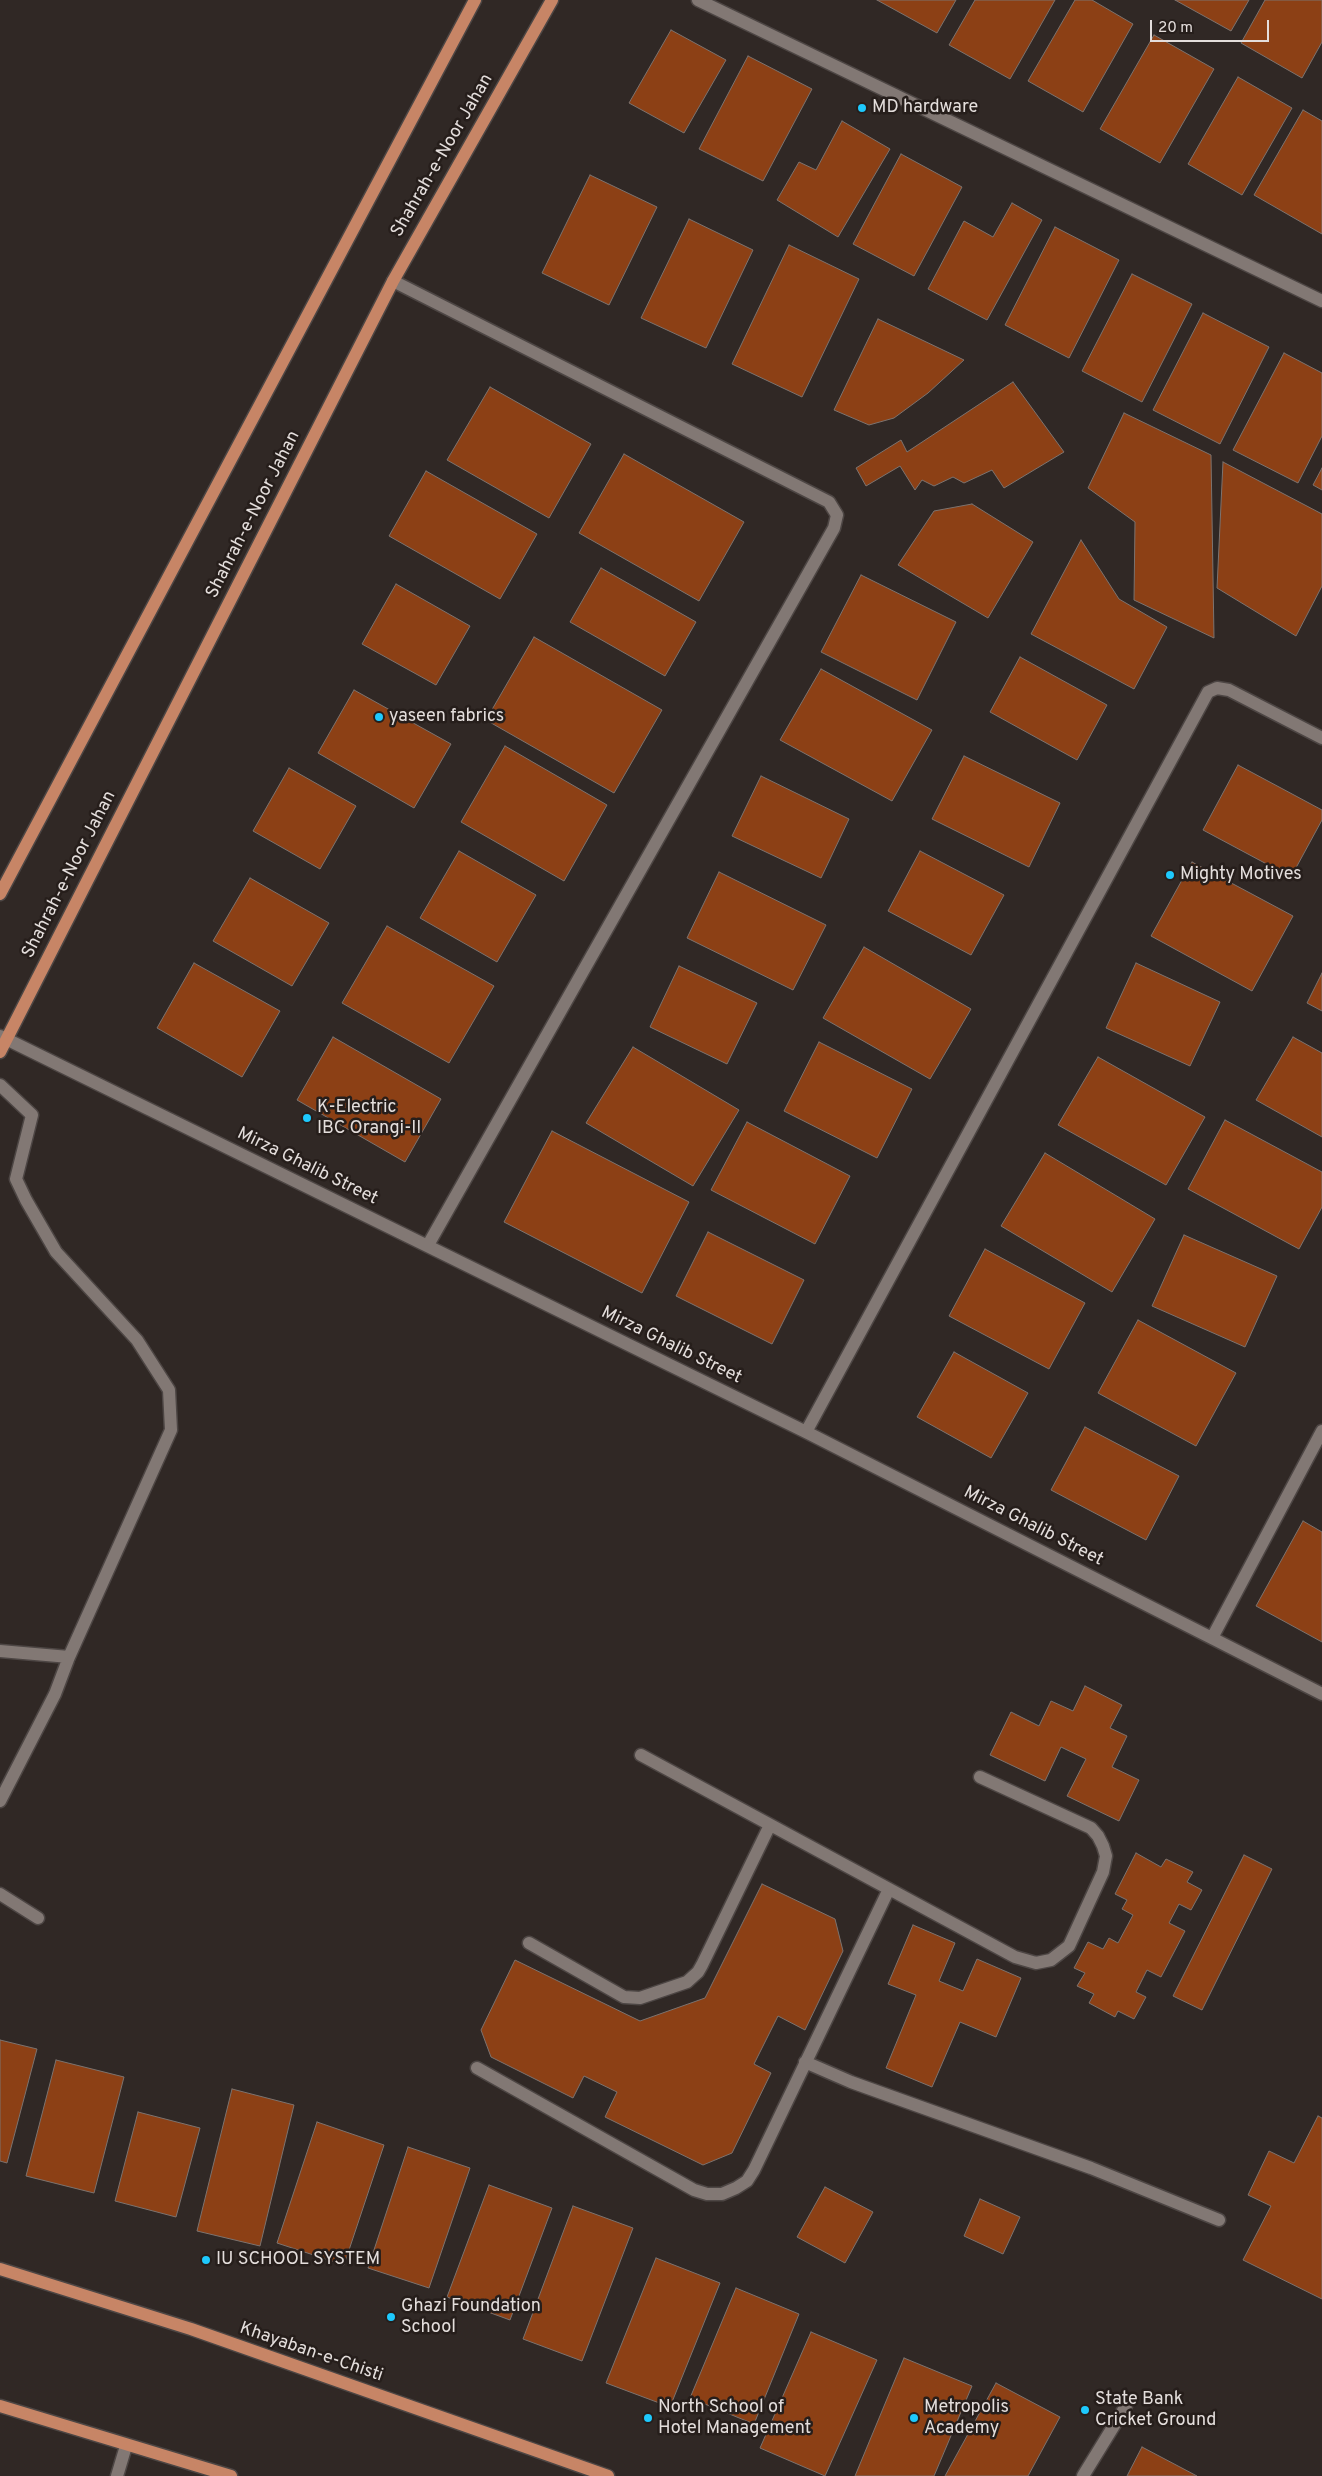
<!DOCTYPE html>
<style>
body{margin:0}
#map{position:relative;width:1322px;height:2476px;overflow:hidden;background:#302825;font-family:Overpass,sans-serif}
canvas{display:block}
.scale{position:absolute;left:1150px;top:20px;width:119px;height:22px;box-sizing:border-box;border:2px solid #e4dedc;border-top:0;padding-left:6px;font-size:15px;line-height:18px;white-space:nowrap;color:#e4dedc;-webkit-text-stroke:4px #261e1b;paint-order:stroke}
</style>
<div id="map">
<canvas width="1322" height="2476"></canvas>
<div class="scale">20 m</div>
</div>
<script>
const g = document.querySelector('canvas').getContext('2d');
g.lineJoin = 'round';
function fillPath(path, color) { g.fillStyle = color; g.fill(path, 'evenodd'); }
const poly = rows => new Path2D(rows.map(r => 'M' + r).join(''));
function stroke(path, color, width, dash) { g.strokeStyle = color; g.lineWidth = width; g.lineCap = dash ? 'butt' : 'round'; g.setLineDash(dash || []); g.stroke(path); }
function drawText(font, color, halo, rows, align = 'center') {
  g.font = font + ' Overpass,sans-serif'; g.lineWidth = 5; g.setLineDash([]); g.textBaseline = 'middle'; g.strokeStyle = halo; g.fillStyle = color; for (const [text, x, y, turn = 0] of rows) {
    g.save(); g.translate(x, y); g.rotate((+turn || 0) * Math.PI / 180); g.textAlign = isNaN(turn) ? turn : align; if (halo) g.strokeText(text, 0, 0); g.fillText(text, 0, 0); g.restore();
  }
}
const building = poly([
 [877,0,956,0,937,33,877,0],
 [975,0,1055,0,1010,79,949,45,975,0],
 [1075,0,1092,0,1133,24,1083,112,1028,81,1075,0],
 [1175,0,1249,0,1231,31,1175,0],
 [1265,0,1322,0,1322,42,1302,78,1241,43,1265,0],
 [671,30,726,60,684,133,629,103,671,30],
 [1154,35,1214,69,1160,163,1100,129,1154,35],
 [748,56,812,89,763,181,699,149,748,56],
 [1238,77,1292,108,1242,195,1188,164,1238,77],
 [1303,110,1322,121,1322,234,1254,195,1303,110],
 [842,121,890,149,838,237,777,200,799,162,816,170,842,121],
 [901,154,962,187,914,276,853,244,901,154],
 [590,175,657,207,609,305,542,273,590,175],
 [1012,203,1042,220,987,320,928,289,964,221,993,237,1012,203],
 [689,219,753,250,706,348,641,318,689,219],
 [1055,227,1119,260,1069,358,1005,325,1055,227],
 [789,245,859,279,802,397,732,364,789,245],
 [1132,274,1192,304,1142,402,1082,371,1132,274],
 [1203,313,1269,347,1220,444,1153,410,1203,313],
 [878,319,964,360,928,393,894,418,869,425,834,410,878,319],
 [1284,353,1322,373,1322,436,1298,483,1233,450,1284,353],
 [1013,382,1064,452,1004,488,992,470,964,483,953,477,934,486,922,480,915,490,900,466,866,486,856,468,901,440,907,452,1013,382],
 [490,387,591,444,549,518,447,460,490,387],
 [1124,413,1211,455,1214,638,1134,600,1135,522,1088,488,1124,413],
 [624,454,744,522,699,601,579,533,624,454],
 [1223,462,1322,514,1322,586,1296,636,1217,588,1223,462],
 [1322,468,1322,490,1313,485,1322,468],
 [426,471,537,534,500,599,389,536,426,471],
 [972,504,1033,542,988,618,898,565,934,511,972,504],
 [1081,540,1119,599,1167,627,1134,689,1031,634,1081,540],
 [601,568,696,622,665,676,570,622,601,568],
 [861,575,956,622,917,700,821,652,861,575],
 [396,584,470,626,436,685,362,644,396,584],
 [534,637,662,710,614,793,486,720,534,637],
 [1020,657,1107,705,1077,760,990,712,1020,657],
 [821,669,932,730,892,801,780,740,821,669],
 [354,690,451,744,414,808,318,753,354,690],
 [505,746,607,805,564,881,461,822,505,746],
 [964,756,1060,803,1029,867,932,819,964,756],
 [1238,765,1322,810,1322,820,1291,877,1203,830,1238,765],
 [289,768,356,806,320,869,253,831,289,768],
 [761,776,849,819,821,878,732,836,761,776],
 [459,851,536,895,497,962,420,918,459,851],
 [920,851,1004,895,971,955,888,911,920,851],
 [1192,862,1293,916,1252,991,1151,936,1192,862],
 [719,872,826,925,793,990,687,938,719,872],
 [250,878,329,923,292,986,213,941,250,878],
 [387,926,494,986,449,1063,342,1003,387,926],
 [864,947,971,1009,930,1079,823,1018,864,947],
 [194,963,280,1011,242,1077,157,1028,194,963],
 [1136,963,1220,1002,1190,1066,1106,1028,1136,963],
 [679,966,757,1003,727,1064,650,1027,679,966],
 [1322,973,1322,1011,1307,1003,1322,973],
 [333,1037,441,1099,405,1162,297,1100,333,1037],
 [1293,1037,1322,1053,1322,1137,1256,1100,1293,1037],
 [819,1042,912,1089,877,1158,784,1111,819,1042],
 [633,1047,739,1110,693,1186,586,1123,633,1047],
 [1098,1057,1205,1117,1166,1185,1058,1125,1098,1057],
 [1225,1120,1322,1172,1322,1207,1299,1249,1188,1189,1225,1120],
 [747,1122,850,1176,815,1244,711,1190,747,1122],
 [552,1131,689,1202,642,1293,504,1222,552,1131],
 [1045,1153,1155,1219,1112,1292,1001,1226,1045,1153],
 [708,1232,804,1280,772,1344,676,1296,708,1232],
 [1184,1235,1277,1276,1245,1347,1152,1306,1184,1235],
 [985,1249,1085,1303,1049,1369,949,1316,985,1249],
 [1138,1320,1236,1373,1196,1446,1098,1393,1138,1320],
 [954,1352,1028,1393,991,1458,917,1417,954,1352],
 [1085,1427,1179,1476,1146,1540,1051,1490,1085,1427],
 [1303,1521,1322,1532,1322,1642,1256,1606,1303,1521],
 [1085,1686,1122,1705,1110,1728,1127,1736,1112,1767,1139,1780,1119,1821,1067,1796,1086,1759,1061,1747,1045,1781,990,1755,1011,1712,1039,1726,1051,1701,1073,1711,1085,1686],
 [1136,1853,1161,1867,1166,1859,1193,1872,1187,1882,1202,1890,1191,1910,1179,1904,1169,1923,1185,1931,1161,1977,1147,1970,1136,1992,1146,1997,1134,2019,1118,2011,1115,2017,1089,2003,1094,1994,1077,1986,1085,1973,1074,1968,1088,1942,1103,1949,1109,1938,1118,1943,1133,1915,1122,1909,1127,1900,1115,1894,1136,1853],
 [1244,1855,1272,1869,1202,2010,1173,1996,1244,1855],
 [762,1884,835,1919,843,1951,805,2030,778,2016,754,2064,771,2073,732,2153,703,2165,605,2117,617,2092,584,2076,573,2098,491,2057,481,2030,515,1960,640,2021,705,1998,762,1884],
 [913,1925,955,1943,939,1981,963,1991,977,1959,1021,1978,996,2037,960,2022,932,2087,886,2068,916,1995,888,1984,913,1925],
 [0,2040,37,2049,7,2163,0,2161,0,2040],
 [56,2060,124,2077,94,2193,26,2176,56,2060],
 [232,2089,294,2105,260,2246,197,2231,232,2089],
 [138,2112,200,2128,176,2217,115,2201,138,2112],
 [1318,2116,1322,2118,1322,2299,1243,2260,1271,2206,1248,2195,1269,2151,1294,2163,1318,2116],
 [317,2122,384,2145,344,2265,277,2243,317,2122],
 [408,2147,470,2168,429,2288,368,2268,408,2147],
 [489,2185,552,2208,510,2320,447,2297,489,2185],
 [825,2187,873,2212,845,2263,797,2237,825,2187],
 [980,2199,1020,2217,1003,2254,964,2236,980,2199],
 [573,2206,633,2228,582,2361,523,2339,573,2206],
 [656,2258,720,2283,670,2407,606,2383,656,2258],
 [736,2288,799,2314,754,2424,690,2398,736,2288],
 [811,2332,877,2360,825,2476,760,2448,811,2332],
 [904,2358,972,2386,934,2476,855,2476,904,2358],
 [996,2383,1060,2417,1028,2476,945,2476,996,2383],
 [1142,2447,1197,2476,1127,2476,1142,2447]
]);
const minor = poly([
 [698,0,1322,301],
 [393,281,829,502,837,515,834,528,428,1245],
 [0,1036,806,1432,1322,1694],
 [0,1085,32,1115,16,1179,26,1200,56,1252,137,1340,169,1390,171,1430,69,1657,55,1694,0,1801],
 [806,1432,1208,692,1217,688,1229,690,1322,738],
 [1212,1638,1322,1431],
 [0,1651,69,1657],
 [641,1755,1015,1957,1036,1963,1051,1960,1069,1946,1103,1872,1106,1856,1103,1846,1098,1836,1091,1828,980,1777],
 [0,1894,38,1918],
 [529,1943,624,1997,640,1998,687,1982,698,1972,702,1965,770,1825],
 [805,2062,851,2082,1091,2168,1219,2220],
 [477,2068,694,2190,707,2194,722,2194,736,2188,747,2181,754,2170,889,1889],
 [117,2476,126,2446],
 [1083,2476,1126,2406]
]);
const major = poly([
 [0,894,475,0],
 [0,1052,393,281,552,0],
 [0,2269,191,2329,608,2476],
 [0,2406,231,2476]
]);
const markers = [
 [862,108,5,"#1ec9fd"],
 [379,717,5,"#1ec9fd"],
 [1170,875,5,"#1ec9fd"],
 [307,1118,5,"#1ec9fd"],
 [206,2260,5,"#1ec9fd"],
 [391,2317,5,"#1ec9fd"],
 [1085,2410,5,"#1ec9fd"],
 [648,2418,5,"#1ec9fd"],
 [914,2418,5,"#1ec9fd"]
];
const poiNames = [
 ["MD hardware",872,108],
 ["yaseen fabrics",389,717],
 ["Mighty Motives",1180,875],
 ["K-Electric",317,1108],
 ["IBC Orangi-II",317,1129],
 ["IU SCHOOL SYSTEM",216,2260],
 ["Ghazi Foundation",401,2307],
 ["School",401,2328],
 ["State Bank",1095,2400],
 ["Cricket Ground",1095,2421],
 ["North School of",658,2408],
 ["Hotel Management",658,2429],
 ["Metropolis",924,2408],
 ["Academy",924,2429]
];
const streetNames = [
 ["Shahrah-e-Noor Jahan",443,156,-60],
 ["Shahrah-e-Noor Jahan",254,515,-63],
 ["Shahrah-e-Noor Jahan",70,875,-63],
 ["Mirza Ghalib Street",307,1167,26],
 ["Mirza Ghalib Street",671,1346,26],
 ["Mirza Ghalib Street",1033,1527,27],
 ["Khayaban-e-Chisti",311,2353,19]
];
fillPath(building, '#8c4015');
stroke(building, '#7c736f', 1);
stroke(minor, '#4d4644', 15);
stroke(major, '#4d4644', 15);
stroke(minor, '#827874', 12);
stroke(major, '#c78566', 12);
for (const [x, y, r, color] of markers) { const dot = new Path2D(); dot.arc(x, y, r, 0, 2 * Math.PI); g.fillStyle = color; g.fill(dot); stroke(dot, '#261e1b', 2); }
drawText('18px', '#e4dedc', '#261e1b', poiNames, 'left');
drawText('18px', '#e4dedc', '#261e1b', streetNames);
</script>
